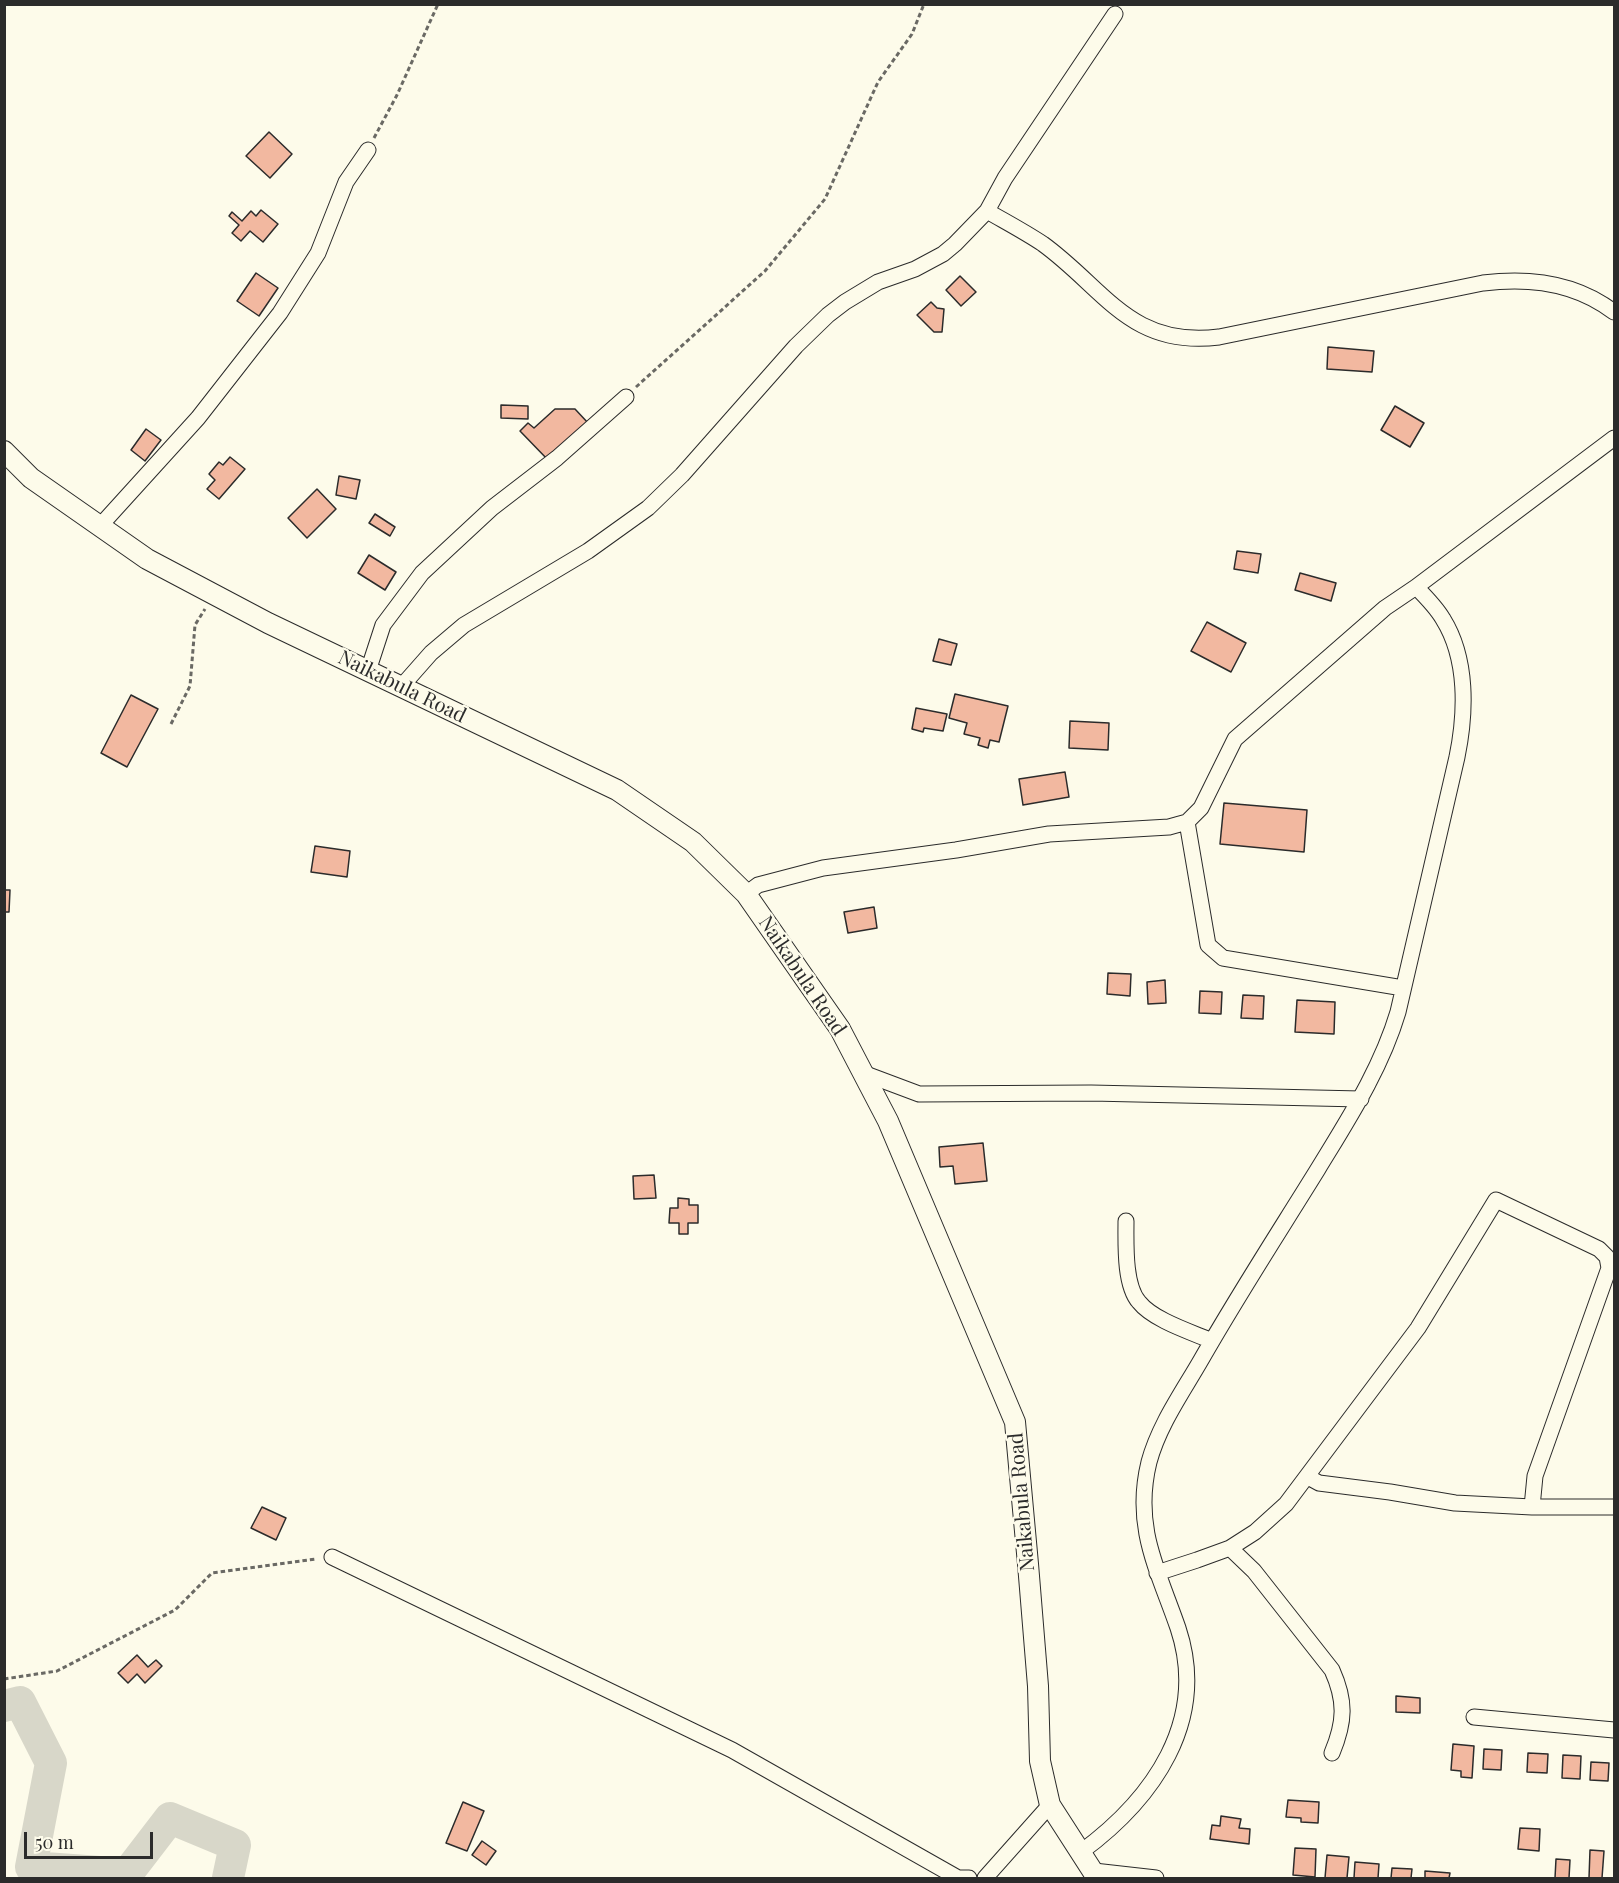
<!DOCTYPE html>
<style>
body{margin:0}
#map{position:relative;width:1619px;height:1883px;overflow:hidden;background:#fdfbea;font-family:"Playfair Display",serif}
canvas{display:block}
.frame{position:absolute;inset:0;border:6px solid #2b2b2b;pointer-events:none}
.scale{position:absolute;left:24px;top:1832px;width:129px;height:27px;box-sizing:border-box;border:3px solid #2b2b2b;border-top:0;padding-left:8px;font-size:18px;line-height:21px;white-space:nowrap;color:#2b2b2b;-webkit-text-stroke:4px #fdfbea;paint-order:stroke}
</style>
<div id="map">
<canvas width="1619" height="1883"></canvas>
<div class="frame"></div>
<div class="scale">50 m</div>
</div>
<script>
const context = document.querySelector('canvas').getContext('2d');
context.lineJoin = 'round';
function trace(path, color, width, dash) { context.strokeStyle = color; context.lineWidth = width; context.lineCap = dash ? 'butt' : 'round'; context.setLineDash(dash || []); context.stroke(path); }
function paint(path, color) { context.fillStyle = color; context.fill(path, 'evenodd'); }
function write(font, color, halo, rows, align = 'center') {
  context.font = font + ' "Playfair Display",serif'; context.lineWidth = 4.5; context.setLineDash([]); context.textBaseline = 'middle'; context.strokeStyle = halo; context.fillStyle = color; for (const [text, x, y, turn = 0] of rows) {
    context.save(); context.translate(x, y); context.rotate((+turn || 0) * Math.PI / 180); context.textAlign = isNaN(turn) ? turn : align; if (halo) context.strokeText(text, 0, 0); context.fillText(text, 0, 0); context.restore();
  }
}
const river = new Path2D(`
 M4,1706L20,1702L51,1763L31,1867L127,1874L170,1818L235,1845L228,1878`);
const building = new Path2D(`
 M269,132L292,154L270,178L246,156Z
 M261,210L278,224L263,242L250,231L241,241L232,233L239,225L229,216L232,212L242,221L251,211L256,216Z
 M256,273L278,288L259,316L237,301Z
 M960,276L976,292L961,306L946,290Z
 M931,302L937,308L944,309L942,332H934L917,315Z
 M1328,347L1374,351L1372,372L1327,369Z
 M501,405L528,406V419L501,418Z
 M1395,406L1424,423L1410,447L1381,430Z
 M555,409H575L589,424L549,461L520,431L528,423L534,428Z
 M146,429L161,440L145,461L131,450Z
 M230,457L245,469L219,499L207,489L215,480L209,474L219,462L223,465Z
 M339,476L360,480L356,499L336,495Z
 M317,489L336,509L307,538L288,518Z
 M375,514L395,527L390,536L369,523Z
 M1237,551L1261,554L1258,573L1234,569Z
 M369,555L396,572L385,590L358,573Z
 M1300,573L1336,583L1331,601L1295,590Z
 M1207,622L1246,643L1231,672L1191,651Z
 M939,639L957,644L951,665L933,661Z
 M955,694L1008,706L999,742L990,740L988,748L978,745L980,738L964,734L967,723L949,718Z
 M131,695L158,709L127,767L101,753Z
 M916,708L947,714L943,731L924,728L923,732L912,729Z
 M1070,721L1109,723L1108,750L1069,748Z
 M1065,772L1069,797L1023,805L1019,779Z
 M1224,803L1307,810L1304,852L1220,844Z
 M315,846L350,851L347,877L311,872Z
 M4,890H10L9,912H4Z
 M874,907L877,928L848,933L844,912Z
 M1108,973L1131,974L1130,996L1107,994Z
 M1165,980L1166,1003L1148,1004L1147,982Z
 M1200,991L1222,992L1221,1014L1199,1013Z
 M1243,995L1264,996L1263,1019L1241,1018Z
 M1297,1000L1335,1002L1334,1034L1295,1032Z
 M983,1143L987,1181L955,1184L953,1166L940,1167L939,1147Z
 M654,1175L656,1198L634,1199L633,1176Z
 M678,1198L689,1199V1205H698V1223H688V1234H679V1223H669L670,1208H678Z
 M262,1507L286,1518L276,1540L251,1528Z
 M137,1655L148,1667L156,1660L162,1666L145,1683L137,1674L128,1683L118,1673Z
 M1396,1696L1420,1698V1713L1396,1712Z
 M1453,1744L1474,1746L1472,1778L1461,1777V1771L1451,1770Z
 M1484,1749L1502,1750L1501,1770L1483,1769Z
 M1528,1753L1548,1754L1547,1773L1527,1772Z
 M1563,1755L1581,1756L1580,1779L1562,1778Z
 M1591,1762L1609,1763L1608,1781L1590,1780Z
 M1288,1800L1319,1802L1318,1823L1301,1822V1818L1286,1817Z
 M463,1802L484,1811L467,1851L446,1843Z
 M1221,1816L1241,1819L1239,1828L1250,1829L1249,1844L1210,1839L1212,1825L1220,1826Z
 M1520,1828L1540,1829L1539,1851L1518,1849Z
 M482,1841L496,1851L486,1865L472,1855Z
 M1295,1848L1316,1849L1315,1877L1293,1875Z
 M1590,1850L1604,1851L1602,1878H1589Z
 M1327,1855L1349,1857L1347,1878H1325Z
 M1556,1859L1570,1860L1569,1878H1555Z
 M1355,1862L1379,1864L1378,1878H1354Z
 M1392,1868L1412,1869L1411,1878H1391Z
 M1425,1871L1450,1873L1449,1878H1425Z`);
const path = new Path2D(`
 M374,138L397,95L438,4
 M636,387L765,271L825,199L878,82L912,34L924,4
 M171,724L190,686L195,625L205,609
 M4,1679L57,1671L175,1610L212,1573L316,1559`);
const minor = new Path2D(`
 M987,211C1006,222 1025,232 1043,244C1105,289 1130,348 1219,337L1483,283C1530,277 1576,283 1614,312
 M100,526L198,418L280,313L318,253L346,182L368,150
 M368,671L383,625L422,573L492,508L557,458L626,397
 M401,687L431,653L464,625L588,551L648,508L682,475L796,346L828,315L845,302L878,282L915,269L943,254L955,244L987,211L1005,178L1115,14
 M1187,822L1208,945L1223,958L1403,988
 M746,894L758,885L823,868L956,850L1049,834L1169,827L1187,822L1201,808L1235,739L1385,608L1416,587L1614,438
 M863,1073L919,1094L1091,1093L1361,1099
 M1126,1221C1126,1243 1124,1285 1139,1302C1153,1320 1191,1332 1212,1341
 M1308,1477L1319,1483L1390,1492L1455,1503L1532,1507H1614
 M1230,1548L1254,1571L1332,1670C1346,1701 1345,1722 1332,1753
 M332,1557L732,1750L958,1878H969
 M1157,1573L1197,1560L1230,1548L1255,1532L1286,1504L1418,1328L1496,1200L1599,1249L1607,1257L1609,1268L1535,1476L1532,1507
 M1474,1717L1614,1730
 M1081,1852C1153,1799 1209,1721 1178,1628C1158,1570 1133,1527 1149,1462C1159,1425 1182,1393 1201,1360C1238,1295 1279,1232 1318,1169C1349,1118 1381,1069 1398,1012L1457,757C1466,713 1468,659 1443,619C1436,607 1426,597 1416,587
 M1094,1871L1156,1878
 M985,1878L1050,1805`);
const tertiary = new Path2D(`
 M4,451L31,478L147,559L268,623L617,790L693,842L746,894L840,1029L888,1121L1015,1422L1028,1564L1038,1686L1040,1761L1050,1805L1097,1878`);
const streetNames = [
 ["Naikabula Road",402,687,26],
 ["Naikabula Road",802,976,56],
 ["Naikabula Road",1022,1502,-95]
];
trace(river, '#d8d7c9', 32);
paint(building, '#f2b8a0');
trace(building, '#2b2b2b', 1.5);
trace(minor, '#2b2b2b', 17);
trace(tertiary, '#2b2b2b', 22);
trace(path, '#6a6964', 3, [4.5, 3]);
trace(minor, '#fdfbea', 15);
trace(tertiary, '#fdfbea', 20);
write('20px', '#2b2b2b', '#fdfbea', streetNames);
</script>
